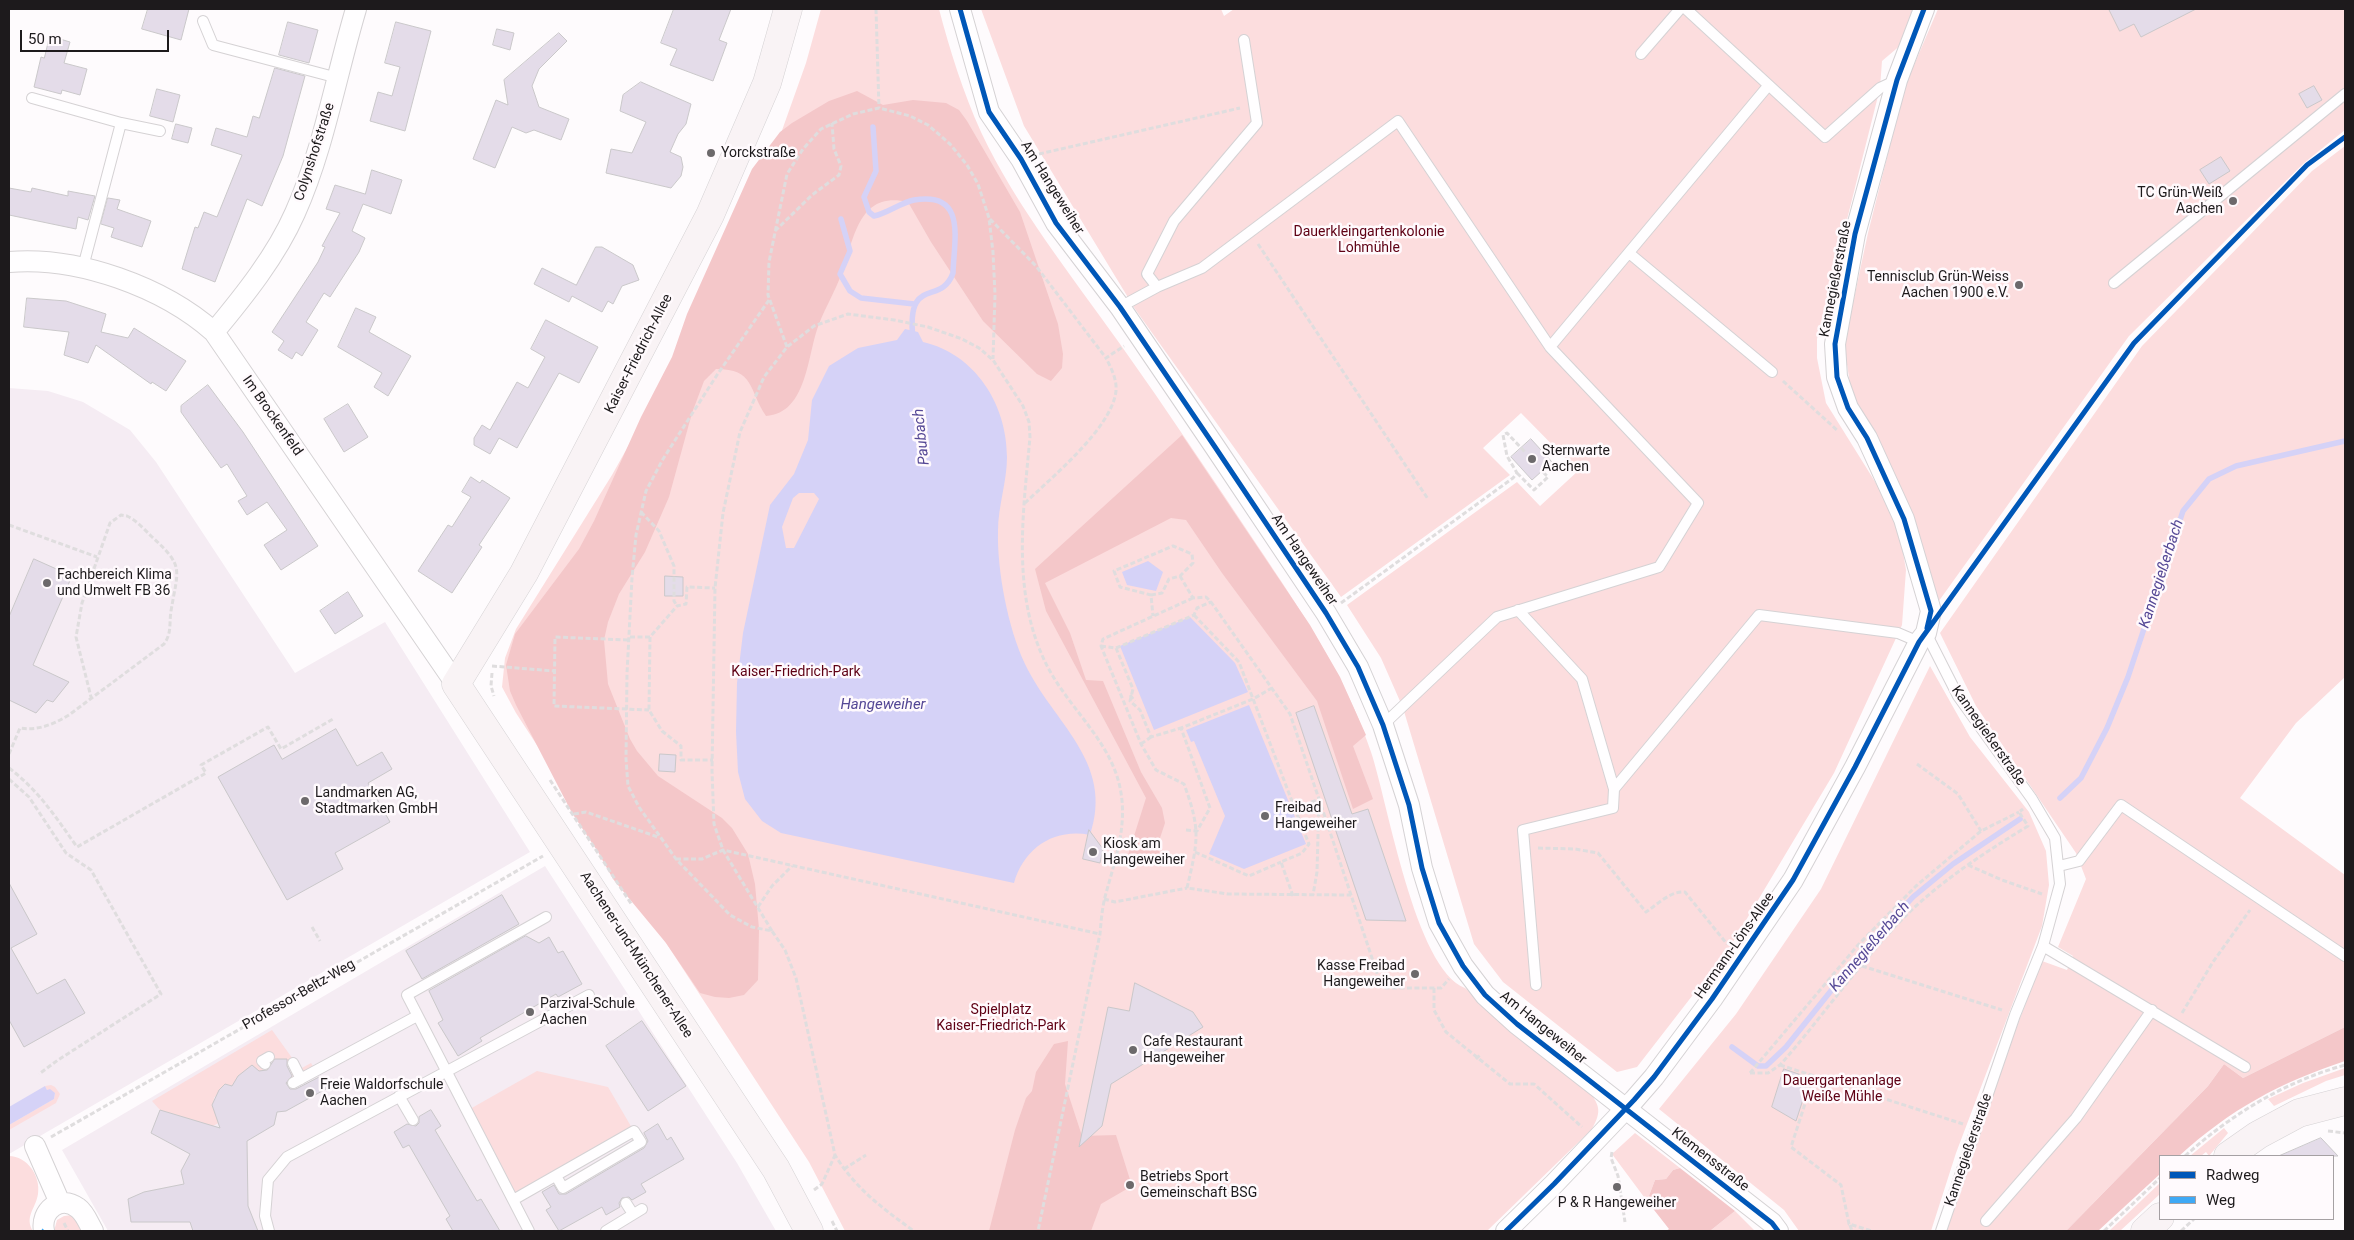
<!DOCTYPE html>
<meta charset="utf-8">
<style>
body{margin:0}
#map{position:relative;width:2354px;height:1240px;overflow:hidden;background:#fefbfd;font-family:Roboto,sans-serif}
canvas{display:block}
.frame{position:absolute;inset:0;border:10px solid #1d1a1c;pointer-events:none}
.legend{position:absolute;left:2159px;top:1155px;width:175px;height:65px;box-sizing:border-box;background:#fffafd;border:1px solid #a5a0a3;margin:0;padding:6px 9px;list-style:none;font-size:15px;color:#1d1a1c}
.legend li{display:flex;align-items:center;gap:10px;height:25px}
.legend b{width:25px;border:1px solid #a5a0a3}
.scale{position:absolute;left:20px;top:30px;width:149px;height:22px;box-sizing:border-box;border:2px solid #1d1a1c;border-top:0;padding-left:6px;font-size:15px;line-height:18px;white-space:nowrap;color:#1d1a1c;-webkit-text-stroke:4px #fffafd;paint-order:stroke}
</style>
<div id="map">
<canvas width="2354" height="1240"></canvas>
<div class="frame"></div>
<ul class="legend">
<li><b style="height:6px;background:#0057b8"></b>Radweg</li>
<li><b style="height:6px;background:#3fa9f5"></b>Weg</li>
</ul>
<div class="scale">50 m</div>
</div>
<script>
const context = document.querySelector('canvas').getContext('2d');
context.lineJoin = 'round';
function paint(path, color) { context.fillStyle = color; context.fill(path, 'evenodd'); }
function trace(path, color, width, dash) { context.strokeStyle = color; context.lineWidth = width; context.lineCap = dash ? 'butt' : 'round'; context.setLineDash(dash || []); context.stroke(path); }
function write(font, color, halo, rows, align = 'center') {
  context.font = font + ' Roboto,sans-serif'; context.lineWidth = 5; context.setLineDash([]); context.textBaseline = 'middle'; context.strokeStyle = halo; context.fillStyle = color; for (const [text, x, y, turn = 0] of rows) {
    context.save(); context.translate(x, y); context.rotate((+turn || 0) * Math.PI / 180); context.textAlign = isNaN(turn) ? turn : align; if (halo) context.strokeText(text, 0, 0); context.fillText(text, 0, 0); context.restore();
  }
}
const built = new Path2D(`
 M9,388L48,391L83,402L130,430L156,462L295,673L385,622L530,852L9,1154Z
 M545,866L737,1163L776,1231H108L62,1150Z`);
const green = new Path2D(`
 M821,9H939C950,51 963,92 981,132C1017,208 1072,276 1120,344C1167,410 1212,478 1257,545C1301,611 1346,676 1371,752C1388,803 1415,969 1465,988L1587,1089C1600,1105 1602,1111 1592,1129L1487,1231H845L809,1162L516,713L502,687L505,658L516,629L612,475L649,409L780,136L806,63Z
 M981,9H1221L1224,16L1234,9H1915L1902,44L1882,61L1880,88L1817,339V358L1826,403L1897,517L1906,570L1902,625L1834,773L1730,947L1637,1067L1617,1072L1503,982L1474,944L1403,708L1381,658L1347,605L1517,482L1540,506L1578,471L1521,413L1483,448L1510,475L1341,597L1135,309L1024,126Z
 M1938,9H2345V130L2304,163L2129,336L1936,605L1853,403L1844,345L1868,233L1905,86Z
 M2345,146V677L2296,723L2240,798L2345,875V1027L2243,1078L2224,1064L2208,1086L2066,1231H1945L2009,1047L2042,961L2067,970L2073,956L2058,947L2086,879L2076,853L1976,706L1940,633L2142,346L2312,171Z
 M1930,666L1970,737L2029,812L2046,851L2049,885L2042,926L1956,1153L1931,1231H1799L1784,1210L1659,1109L1736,1014L1821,889Z
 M272,1030L300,1069L311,1063L317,1073L293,1079L288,1062L284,1059C272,1060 266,1063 261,1073L252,1065L232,1086L225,1084L214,1098L213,1107L225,1116L224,1120L213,1126L160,1110L152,1101Z
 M2345,1068V1075L2326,1081L2274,1106L2268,1099L2303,1083Z
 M537,1071L608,1087L632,1128L514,1197L470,1109Z
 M51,1085L55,1087L60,1094L56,1103L9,1130V1125L54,1099L55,1093L47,1090L45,1086Z
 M2224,1128L2228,1133L2209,1156L2206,1152L2201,1156H2190Z
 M1635,1133L1680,1168L1673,1170L1666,1179L1655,1180L1647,1201L1612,1154Z
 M9,1156C27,1156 41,1176 38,1194C36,1208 24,1217 33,1231H9Z
 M2160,1183V1194L2120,1231H2109Z
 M1735,1211L1755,1231H1710Z
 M73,1215L91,1231H54L57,1220L64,1216Z`);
const forest = new Path2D(`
 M857,91L883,105L913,100L946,103L959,110L967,121L1020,212L1058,324L1063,354L1062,368L1051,381L1037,374L983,321L931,242L908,202C859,191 855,236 842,272C836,290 826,306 819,324C807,354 808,413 766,416C748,389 755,369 716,369L704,381L692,413L669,497L645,552L619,594L608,622L604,640L608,684L630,739L637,751L658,776L722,818L732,828L748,854L755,884L759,929L758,980L744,995L729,998L715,997L700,993L666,943L613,879L598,852L572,813L516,705L510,691L506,665L515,634L579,549L594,521L641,417L672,357L687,314L752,169L780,132L792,123L829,101Z
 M1182,435L1310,625L1340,677L1366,735L1353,746L1373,799L1353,809L1317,701L1222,573L1186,520L1171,518L1045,583L1070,633L1086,680L1103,681L1141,772L1162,808L1165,823L1160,838L1159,861L1128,855L1146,798L1046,611L1035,569Z
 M2345,1027V1061C2279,1083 2231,1109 2179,1156H2160V1174L2098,1231H2066L2208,1086L2224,1064L2243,1078Z
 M1068,1041L1065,1084L1082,1136L1116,1135L1132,1186L1101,1204L1091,1231H989L1015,1130L1026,1098L1032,1091L1036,1072L1054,1044Z
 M1680,1168L1735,1211L1710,1231H1666L1669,1229L1647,1201L1655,1180L1666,1179L1673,1170Z`);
const water = new Path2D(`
 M905,329L918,332L923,342C975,354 1007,404 1007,457C1007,482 998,506 998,531C997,571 1008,628 1025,664C1053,723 1115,762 1090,835C1054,828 1024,848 1014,883L781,833L762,821L745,799L738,772L736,732L737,683L743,633L770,505L794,474L808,440L812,400L829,366L858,348L897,340ZM799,493H814L819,499L794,548H786L782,527L793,498Z
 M1148,561L1163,572L1156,591L1127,585L1122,572Z
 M1190,617L1235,663L1248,692L1154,730L1120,646Z
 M1249,705L1306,844L1244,869L1209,854L1225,816L1194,741L1191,742L1186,730Z
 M45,1086L47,1090L50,1089L55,1093L54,1099L9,1125V1107Z`);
const stream = new Path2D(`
 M873,127L876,171L864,197L869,212L874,216C888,213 900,203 914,200C967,191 954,239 953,273C941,307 906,274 913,339
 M841,219L850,251L840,274L850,291L861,298L914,304
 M2060,798L2081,778L2107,728L2128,677L2183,511L2209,479L2236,466L2345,441
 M1732,1047L1758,1066H1766L1786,1047L1862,952L1913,897L1953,864L2020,819`);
const building = new Path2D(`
 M148,9H189L181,40L142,29Z
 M674,9H731L719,40L727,43L713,81L670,65L677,49L661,43Z
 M2109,9H2196L2141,37L2134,24L2120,31Z
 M288,22L318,30L309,63L279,55Z
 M396,22L431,31L405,131L370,121L378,92L392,96L400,67L385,63Z
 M497,29L514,33L510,50L493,45Z
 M559,33L567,41L539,69L532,86L539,107L569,119L561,140L534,130L526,133L512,127L495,168L473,159L496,100L508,105L504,80Z
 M50,36L70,42L64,63L87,69L80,95L62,90L61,94L34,87L41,57L44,58Z
 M275,68L305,76L283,156L262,206L247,199L215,282L182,269L195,227L198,228L204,212L217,217L242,155L211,145L216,128L247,137L253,116L259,118Z
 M641,82L691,104L686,124L678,134L670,152L681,157L683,167L681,176L671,188L606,173L611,149L632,153L646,122L620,111L623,95Z
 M2314,86L2322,100L2307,108L2299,94Z
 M157,89L180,95L173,122L150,116Z
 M176,124L192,128L188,143L172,139Z
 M2221,157L2230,171L2209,184L2200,170Z
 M372,170L402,180L391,214L363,204L352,231L365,238L359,252L330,297L324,293L306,322L318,330L302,356L296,352L292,359L278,350L284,341L272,332L318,262L325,247L322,246L340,213L326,209L335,185L365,194Z
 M9,188L31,192L32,188L68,196V191L95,196L88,220L78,217L76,229L9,215Z
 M108,198L120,200L117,209L151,221L142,247L111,237L114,228L101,224Z
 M596,247H602L633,265L639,280L622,286L613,304L608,301L602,312L572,296L569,302L534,284L542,268L576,285Z
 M27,298L66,301L106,314L101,332L128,338L134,328L186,361L166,391L152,382L151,384L96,345L88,363L64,355L69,332L24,327Z
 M356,308L376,317L369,332L411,356L388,396L374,387L382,373L338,347Z
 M546,320L598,347L579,383L559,373L517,448L499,438L490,454L474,445V438L482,425L490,430L517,382L528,388L545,357L531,349Z
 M208,385L243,432L318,546L281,570L264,545L287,530L267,502L247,515L238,501L247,496L227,464L221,468L181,412V406Z
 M348,404L368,437L344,452L324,419Z
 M1531,439L1552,462L1532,480L1511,457Z
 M471,477L480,483L482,480L510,498L479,545L482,547L452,593L418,571L448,525L452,527L471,497L462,492Z
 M34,559L72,576L33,665L69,682L53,702L47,700L36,713L9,700V617Z
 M665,576L683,577V596H665Z
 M348,592L363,616L335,634L320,611Z
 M1314,706L1352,814L1368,809L1406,921L1366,920L1296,713Z
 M336,729L357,766L382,752L392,769L368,783L390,822L335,853L343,869L287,900L218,777L274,745L282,759Z
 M660,754L676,755L675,772L659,771Z
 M1089,830L1103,849L1100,863L1083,859Z
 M9,883L37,934L11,948L37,994L65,979L85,1013L24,1047L9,1020Z
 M502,895L519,924L422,979L406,951Z
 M526,936L539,943L549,937L558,953L563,951L582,984L558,997L556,994L480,1038L482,1041L458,1056L438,1023L443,1020L429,991Z
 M1135,983L1193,1012L1203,1027L1111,1084L1102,1126L1079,1147L1108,1007L1129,1011Z
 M642,1021L686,1086L648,1111L606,1046Z
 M275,1059H287V1066L292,1076L286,1083L290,1089H296L321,1076L333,1085L286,1111L277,1112L274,1125L247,1141L248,1206L258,1231H193L190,1222H131L128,1199L144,1192L184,1184L181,1171L190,1154L151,1133L160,1110L220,1128L212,1105L219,1090L225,1084L232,1086L238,1076L252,1065L259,1071L267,1070Z
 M1784,1069L1810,1078L1796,1121L1772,1107Z
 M431,1110L441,1126L435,1130L477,1201L481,1199L500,1231H453L446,1219L450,1216L409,1145L403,1148L394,1132L407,1124L416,1126L419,1123V1117Z
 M658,1124L667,1140L671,1137L684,1159L641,1184L646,1192L632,1200L629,1197L622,1198L619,1203L620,1207L606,1215L602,1207L559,1231L546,1210L551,1207L542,1192L554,1185L559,1194H566L644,1148L648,1141L644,1133Z
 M2321,1138L2338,1156H2279Z`);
const path = new Path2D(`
 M876,9L879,108
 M1039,154L1240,108
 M990,219L1036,266L1106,358L1124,346
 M775,231L812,195L839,175L841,166L834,149L832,123
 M1258,244L1428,499
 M769,300L717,375L663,459L646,491L636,535L632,578L627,673L626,759L628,786L639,807L676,859L730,915L752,927L772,931L785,950L796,978L835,1155C855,1188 883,1209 914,1231
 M787,347L768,295L769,262L787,174L803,149L821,129L853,114L879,108L910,116L928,125L950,144L967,165L978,184L989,218L993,252L995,294L993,359
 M1783,381L1838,431
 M1517,473L1534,490L1548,477L1542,471
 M1025,503C1051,478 1112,428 1116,391C1117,379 1111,368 1106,358
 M641,512L659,531L674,566V601L677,606
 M9,525L97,557
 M1180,576L1193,598L1206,597L1211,602L1290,714L1319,799L1317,872L1313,895
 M1151,595L1162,593L1169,579L1180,576L1193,563L1192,554L1173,546L1114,571L1120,587L1151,595L1153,616
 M1193,598L1103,639L1101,646L1141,744L1156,770L1184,784C1201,830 1198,841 1187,888L1228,894L1351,895
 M1341,603L1513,478L1517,473L1507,456L1503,435L1507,433L1525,452
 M1194,615L1239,662L1295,809L1319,799L1382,988H1441L1449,979
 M630,637H650L677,606L686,604L687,587L715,588
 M650,637L649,710L662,731L681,746V760H713
 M628,640L555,637L554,706L649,710
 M1101,646L1116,648L1133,689L1130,701L1140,710L1151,737L1181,728
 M1116,648L1194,615L1197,608L1211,602
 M492,666L554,671
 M492,673L491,686L494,696
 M1130,695L1135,701
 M1141,744L1151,737
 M9,754L20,728C38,731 54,724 69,715L164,644C172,633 169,623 171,611C178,568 185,567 151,536C144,529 136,520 127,516L121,515L110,523L82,603L76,637L91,697
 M1917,764L1958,794L1981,831
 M9,768C39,791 55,816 77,847L206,773L201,765L268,727L281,749L333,719
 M9,779L29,797L66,853L91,870L161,994L58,1060L39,1074
 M550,780L632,905
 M574,814L586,812L658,837
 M1186,830L1197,831L1210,808L1181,728L1253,699L1272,688
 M1538,848L1575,849L1598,853L1646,912C1658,904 1670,891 1685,892L1727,944
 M1195,852L1249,876L1281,862
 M676,859H702L723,850L1100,934
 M1968,865L2002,880L2042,894
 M1293,896L1281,862L1302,853L1309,844L1295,809
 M1104,899L1115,902L1187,888
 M758,907L772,886L792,866
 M312,927L320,941
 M772,931L723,850L714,824L712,771L715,588L723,513L740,432L764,377L787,347L814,326L848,314L894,320L928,327L962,339L979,348L993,360L1023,406L1029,422L1030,437C1023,515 1010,601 1051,673C1074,713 1114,746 1121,793C1127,829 1114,863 1105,897C1102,909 1101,922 1100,934L1038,1231
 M1858,945L1869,956
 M1862,966L2002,1010
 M1434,988V1010L1446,1032L1510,1084H1534L1582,1127
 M2182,1013L2213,962L2250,910
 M1476,1059L1481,1054
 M1780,1065L1963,1124
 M1750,1073H1768L1780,1065C1819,1021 1852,973 1892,930C1930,888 1979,856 2028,826L2019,812L2023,809
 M1750,1073L1858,945L1916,886L1981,831L2019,812
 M1814,1076L1791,1147L1841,1185L1849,1224L1872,1231
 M2328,1131L2345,1133
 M51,1137L543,856
 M1612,1152L1611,1158L1618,1176L1625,1222
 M2185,1156C2232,1114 2284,1082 2345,1065
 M844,1169L866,1155
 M814,1190L822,1184L835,1155
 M832,1221L837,1231
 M64,1223L68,1231
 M1850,1225L1852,1231
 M2104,1231L2160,1178
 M2181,1231L2194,1219`);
const lane = new Path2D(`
 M1686,9L1825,137L1880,88L1897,80
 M203,21L213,45L338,78
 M1244,40L1257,123L1174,221L1147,274L1157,287L1202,268L1398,121L1550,347L1698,503L1659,567L1497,617L1383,725
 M1641,54L1680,9
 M32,98L121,123L160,131
 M1629,253L1772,372
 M83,267L121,123
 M2114,283L2345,94
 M1120,307L1157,287
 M1550,347L1768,86
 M1518,610L1582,679L1614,789L1613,808L1523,830L1536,985
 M1926,633L1958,696L2032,799L2055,838L2060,884L2043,946L2015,1015L1941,1231
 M1614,789L1759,615L1898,633L1919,642
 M2059,866L2079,861L2121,805L2345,956
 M2043,946L2245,1067
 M293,1063L301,1079
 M265,1064L262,1061L269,1057
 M293,1083L417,1016
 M399,1096L413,1120
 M513,1200L407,995L546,917
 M626,1203L633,1214
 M1986,1221L2076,1118L2152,1010
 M269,1231L265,1216L268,1180L287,1157L589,995
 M529,1231L513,1200L634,1131L641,1142L563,1188L556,1176
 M606,1231L642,1209`);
const street = new Path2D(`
 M960,9L989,112L1021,159L1056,223L1120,307L1215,447L1326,613L1358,667L1383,725L1409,805L1422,868L1439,923L1463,966L1485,995L1517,1024L1772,1223L1778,1231
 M9,262C78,256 163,287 214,332L456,684
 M214,332C244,296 276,256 295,213C324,148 336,76 356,9
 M35,1146L60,1203
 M44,1231C40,1211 60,1194 78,1208C85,1213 89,1224 93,1231
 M1506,1231L1554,1184L1634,1100L1654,1077L1712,999L1793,880L1855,767L1919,642L1926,633L1931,611L1904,519L1867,438L1848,408L1837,377L1835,344L1855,234L1897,80L1924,9`);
const secondary = new Path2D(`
 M788,9L767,83L710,215L524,573L456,684L776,1169L809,1231
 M2228,1156L2258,1135L2299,1113L2345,1101
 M2145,1231L2160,1217`);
const quiet = new Path2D(`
 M43,1231L44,1230`);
const cycleway = new Path2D(`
 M960,9L989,112L1021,159L1056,223L1120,307L1215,447L1326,613L1358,667L1383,725L1409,805L1422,868L1439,923L1463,966L1485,995L1517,1024L1772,1223L1778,1231
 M1924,9L1897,80L1855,234L1835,344L1837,377L1848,408L1867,438L1904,519L1931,611L1927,628
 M1506,1231L1554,1184L1634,1100L1654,1077L1712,999L1793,880L1855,767L1919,642L2134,343L2307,165L2345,137`);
const markers = [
 [711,153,5,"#6c696b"],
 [2233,201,5,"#6c696b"],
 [2019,285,5,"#6c696b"],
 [1532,459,5,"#6c696b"],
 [47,583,5,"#6c696b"],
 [305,801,5,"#6c696b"],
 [1265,816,5,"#6c696b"],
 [1093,852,5,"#6c696b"],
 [1415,974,5,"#6c696b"],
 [530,1012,5,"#6c696b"],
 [1133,1050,5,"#6c696b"],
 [310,1093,5,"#6c696b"],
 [1130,1185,5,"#6c696b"],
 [1617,1187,5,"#6c696b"]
];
const streetNames = [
 ["Colynshofstraße",315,152,-72],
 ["Am Hangeweiher",1052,188,58],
 ["Kannegießerstraße",1836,279,-79],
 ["Kaiser-Friedrich-Allee",639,354,-63],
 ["Im Brockenfeld",272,416,55],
 ["Am Hangeweiher",1304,560,56],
 ["Kannegießerstraße",1988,736,55],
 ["Hermann-Löns-Allee",1735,946,-55],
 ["Aachener-und-Münchener-Allee",636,955,57],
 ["Professor-Beltz-Weg",299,995,-30],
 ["Am Hangeweiher",1543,1028,39],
 ["Kannegießerstraße",1969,1150,-71],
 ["Klemensstraße",1710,1160,38]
];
const poiNames = [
 ["Yorckstraße",721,153],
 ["TC Grün-Weiß",2223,193,"right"],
 ["Aachen",2223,209,"right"],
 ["Tennisclub Grün-Weiss",2009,277,"right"],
 ["Aachen 1900 e.V.",2009,293,"right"],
 ["Sternwarte",1542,451],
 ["Aachen",1542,467],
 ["Fachbereich Klima",57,575],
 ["und Umwelt FB 36",57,591],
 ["Landmarken AG,",315,793],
 ["Stadtmarken GmbH",315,809],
 ["Freibad",1275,808],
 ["Hangeweiher",1275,824],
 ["Kiosk am",1103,844],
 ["Hangeweiher",1103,860],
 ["Kasse Freibad",1405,966,"right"],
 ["Hangeweiher",1405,982,"right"],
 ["Parzival-Schule",540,1004],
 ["Aachen",540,1020],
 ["Cafe Restaurant",1143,1042],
 ["Hangeweiher",1143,1058],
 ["Freie Waldorfschule",320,1085],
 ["Aachen",320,1101],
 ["Betriebs Sport",1140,1177],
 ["Gemeinschaft BSG",1140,1193],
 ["P & R Hangeweiher",1617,1203,"center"]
];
const parkNames = [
 ["Dauerkleingartenkolonie",1369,232],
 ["Lohmühle",1369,248],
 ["Kaiser-Friedrich-Park",796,672],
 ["Spielplatz",1001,1010],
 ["Kaiser-Friedrich-Park",1001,1026],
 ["Dauergartenanlage",1842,1081],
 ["Weiße Mühle",1842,1097]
];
const waterNames = [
 ["Paubach",922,437,-96],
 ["Kannegießerbach",2162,574,-72],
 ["Hangeweiher",883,705],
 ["Kannegießerbach",1870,947,-49]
];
paint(built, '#f5ecf3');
paint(green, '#fcddde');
paint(forest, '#f4c7c9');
paint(water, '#d5d2f7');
trace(stream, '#d5d2f7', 5.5);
paint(building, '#e4dce9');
trace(building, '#cac8ca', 1);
trace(lane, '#d5d2d4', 12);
trace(street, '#d5d2d4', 22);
trace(secondary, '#d5d2d4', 29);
trace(path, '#dfddde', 3, [5, 2.5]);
trace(lane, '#fffeff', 10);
trace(street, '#fffeff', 20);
trace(secondary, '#f9f3f5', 28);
trace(quiet, '#3fa9f5', 4, [8, 4]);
trace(cycleway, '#0057b8', 5);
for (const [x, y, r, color] of markers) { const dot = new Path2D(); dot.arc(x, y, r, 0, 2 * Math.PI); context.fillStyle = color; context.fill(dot); trace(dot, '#fffafd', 2); }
write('14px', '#1d1a1c', '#fffafd', streetNames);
write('14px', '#1d1a1c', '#fffafd', poiNames, 'left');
write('14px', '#5e0014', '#fffafd', parkNames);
write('italic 15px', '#544795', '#fffafd', waterNames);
</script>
